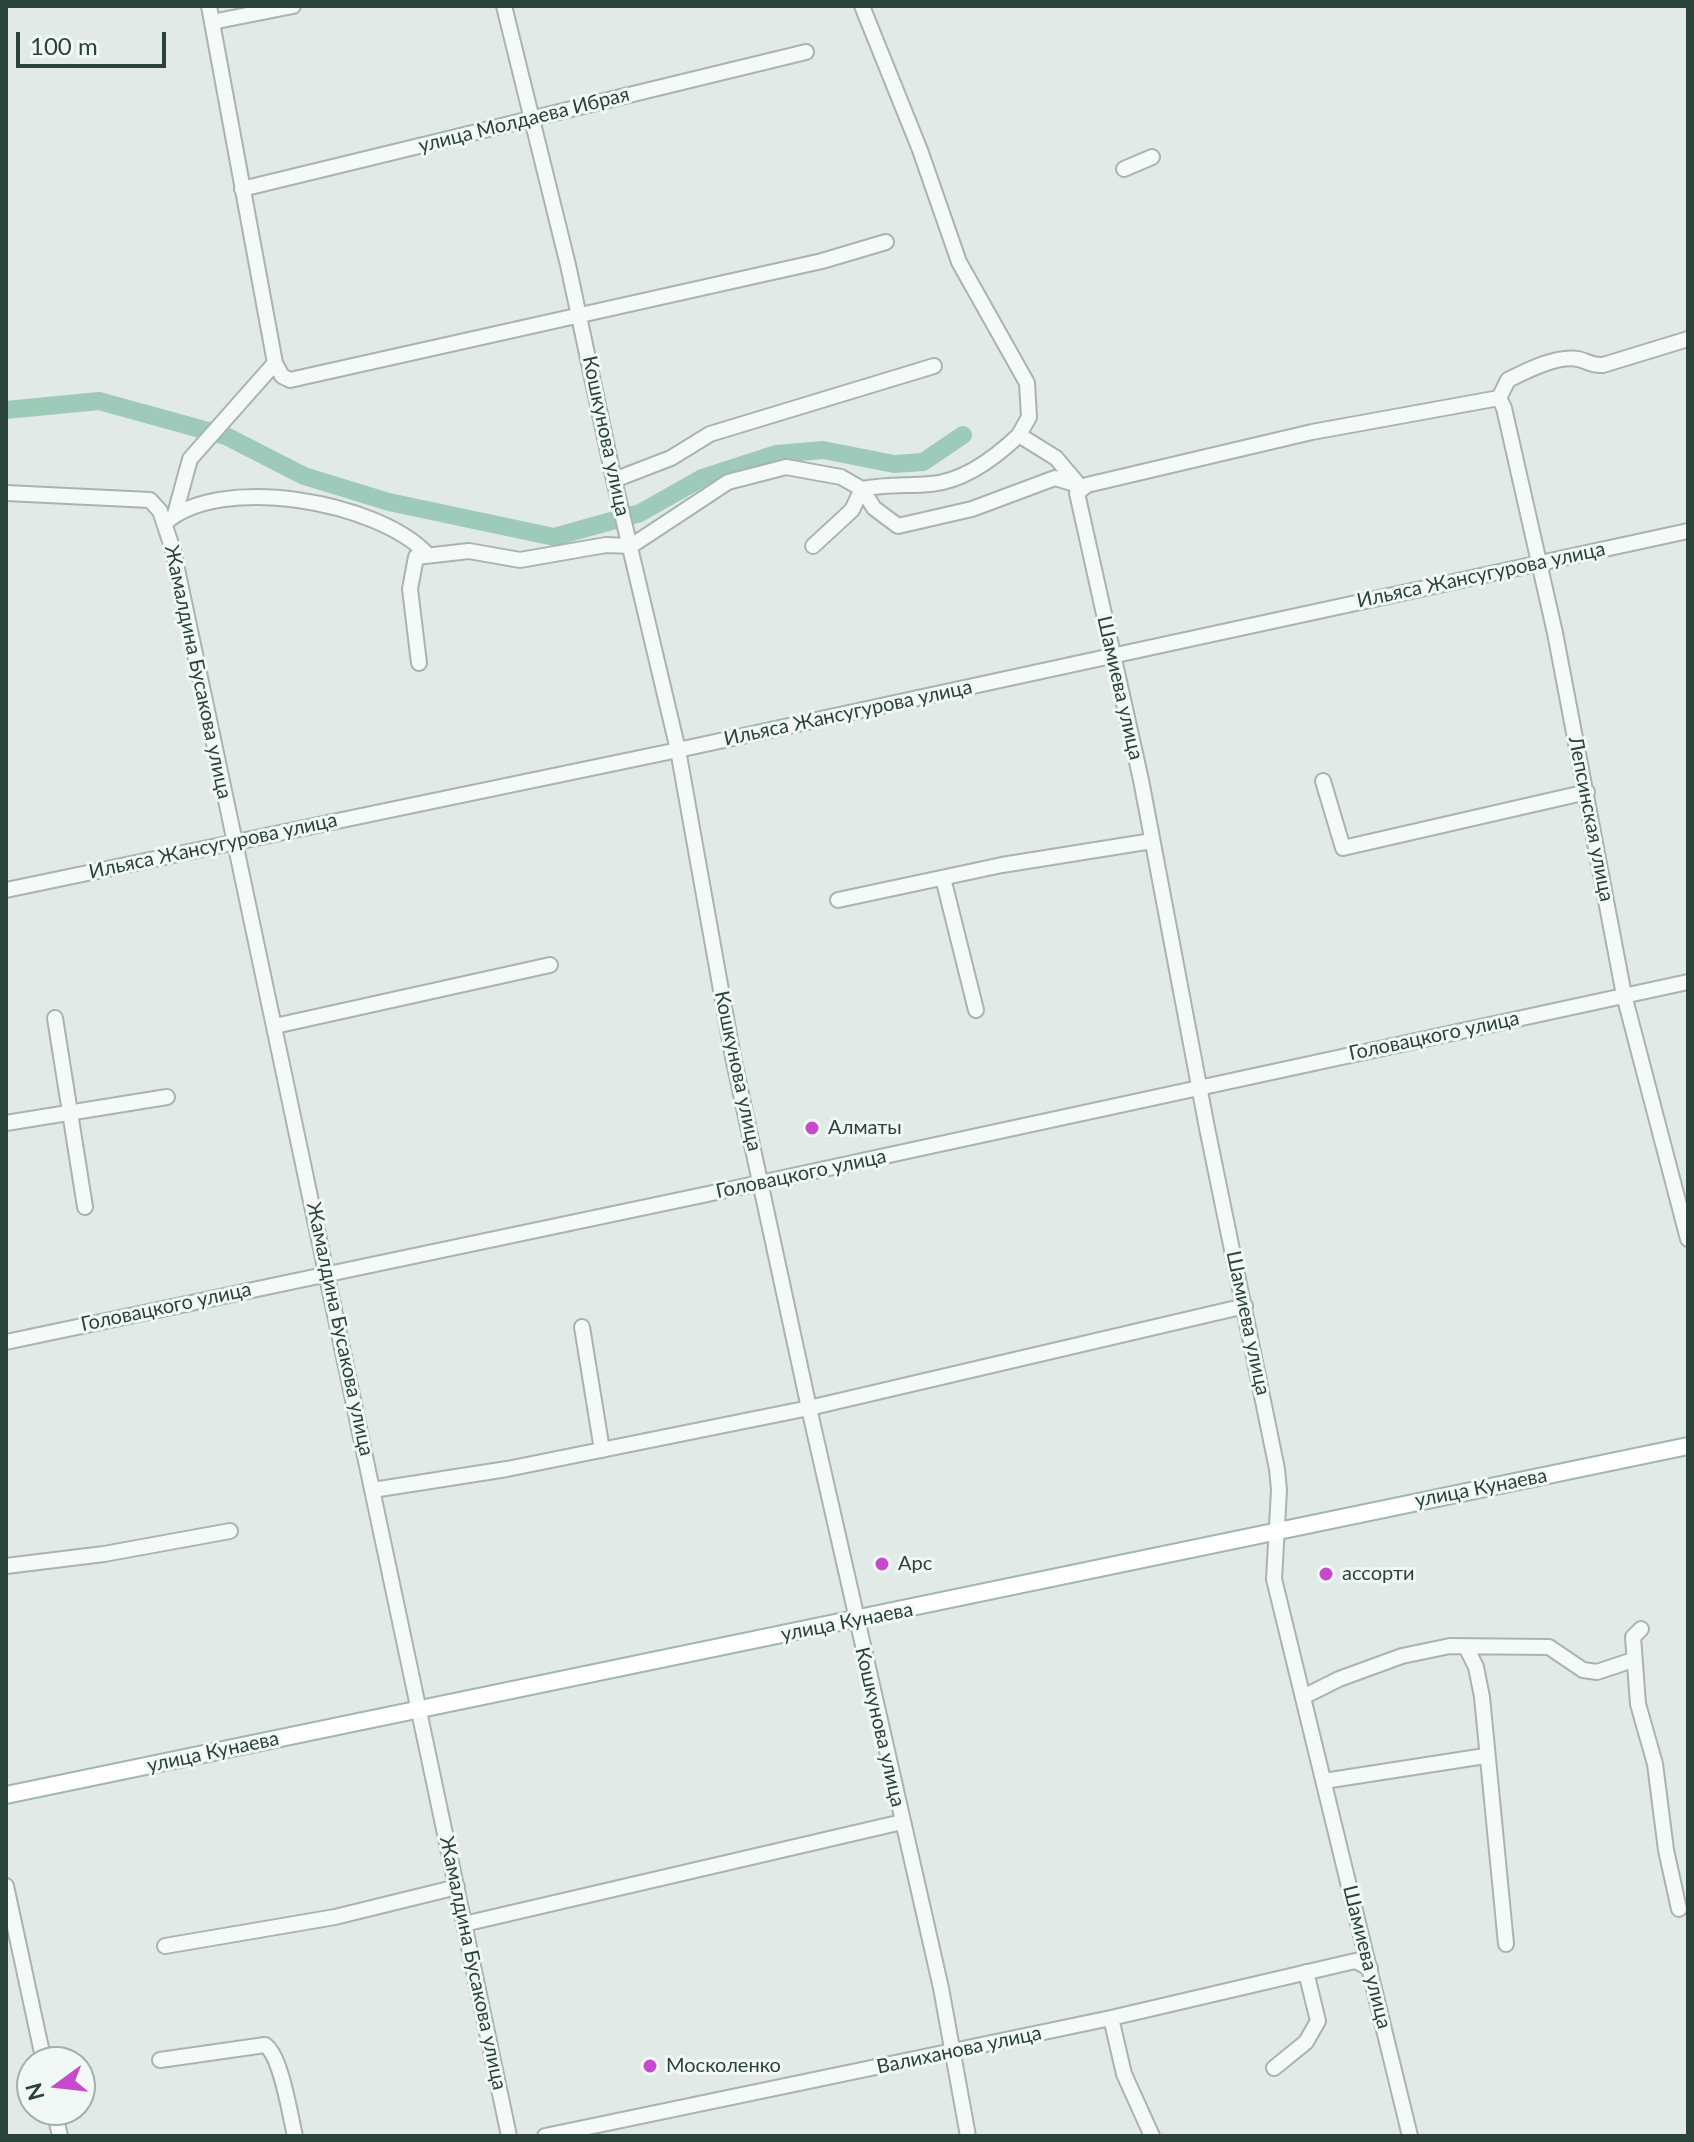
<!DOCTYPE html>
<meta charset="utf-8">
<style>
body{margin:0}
#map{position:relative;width:1694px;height:2142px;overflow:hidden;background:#e2eae8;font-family:Lato,sans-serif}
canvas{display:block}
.frame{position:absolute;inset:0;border:8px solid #2a423c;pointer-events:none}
.north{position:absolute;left:16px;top:2046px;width:80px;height:80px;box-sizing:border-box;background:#f2f8f6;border:2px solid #a2afac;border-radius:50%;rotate:255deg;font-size:22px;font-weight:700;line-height:32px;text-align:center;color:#2a423c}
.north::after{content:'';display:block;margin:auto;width:28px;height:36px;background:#c74acd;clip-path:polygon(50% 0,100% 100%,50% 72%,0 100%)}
.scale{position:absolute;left:16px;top:32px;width:150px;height:36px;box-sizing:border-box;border:4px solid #2a423c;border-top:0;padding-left:10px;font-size:24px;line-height:28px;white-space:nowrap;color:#2a423c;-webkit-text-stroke:6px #f2f8f6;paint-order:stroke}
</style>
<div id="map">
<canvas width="1694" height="2142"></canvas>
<div class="frame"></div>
<div class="north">N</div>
<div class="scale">100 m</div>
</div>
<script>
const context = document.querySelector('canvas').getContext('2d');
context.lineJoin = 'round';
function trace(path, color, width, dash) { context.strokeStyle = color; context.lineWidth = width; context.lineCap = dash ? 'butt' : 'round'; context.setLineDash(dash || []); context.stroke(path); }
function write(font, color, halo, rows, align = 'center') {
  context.font = font + ' Lato,sans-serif'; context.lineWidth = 6; context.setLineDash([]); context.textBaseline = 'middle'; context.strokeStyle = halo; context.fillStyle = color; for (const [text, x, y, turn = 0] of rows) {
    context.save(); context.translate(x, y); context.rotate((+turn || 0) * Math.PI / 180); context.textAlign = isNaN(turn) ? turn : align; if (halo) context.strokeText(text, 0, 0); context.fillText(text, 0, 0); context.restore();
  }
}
const river = new Path2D(`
 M6,410L99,401L226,436L304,476L389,502L554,537L640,513L702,478L776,454L823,450L894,464L923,462L963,435`);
const minor = new Path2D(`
 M209,6L275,363L282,376L290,380L822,261L886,242
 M504,6L568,265L614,480L678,750L733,1057L809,1408L941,1988L968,2136
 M862,6L920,150L959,262L1027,383L1029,417L1019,435L1056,458L1078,484
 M212,22L293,6
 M1124,169L1152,157
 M242,189L806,52
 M1499,398L1504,408L1555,633L1624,995L1688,1239
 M1499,398L1508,380C1526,371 1557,355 1578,359C1588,361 1591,366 1603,365L1688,339
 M614,480L671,458L710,434L934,366
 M6,493L150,500L160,511L173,550L509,2136
 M175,514L190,459L275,363
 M165,523C221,473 377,502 426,553
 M813,546L852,510L862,489C885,484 908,486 931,484C965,481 996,457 1019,435
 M419,663L410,589L416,557L469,551L520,560L606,545L631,546L728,482L786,467L841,477L862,489L874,508L898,526L972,509L1055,478L1078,485L1077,493
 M1323,781L1343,848L1587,792
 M943,878L976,1010
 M6,890L678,750L1688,531
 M838,900L1002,865L1152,841
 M55,1018L85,1207
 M275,1026L550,965
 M6,1123L167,1097
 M582,1327L602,1450
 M6,1342L760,1183L1688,982
 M373,1490L507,1469L809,1408L1245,1306
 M6,1566L104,1554L230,1531
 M1641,1629L1633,1637L1638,1704L1655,1764L1666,1850L1679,1909
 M1466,1647L1476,1667L1482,1697L1506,1944
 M1303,1697L1339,1679L1402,1656L1450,1646L1549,1647L1583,1670L1597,1672L1633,1660
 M1324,1781L1485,1756
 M6,1886L44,2062
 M464,1924L902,1822
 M165,1946L335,1917L457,1887
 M1111,2018L1124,2074L1152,2136
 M160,2060L265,2045C281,2055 290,2115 295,2136
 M1274,2068L1306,2042L1318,2021L1306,1972
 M54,2110L60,2136
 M545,2136L1111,2018L1355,1961L1370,1968
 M1410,2136L1274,1579L1279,1490L1277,1469L1207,1128L1141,780L1077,493L1087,485L1312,432L1499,398`);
const major = new Path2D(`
 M6,1795L1688,1446`);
const markers = [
 [812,1128,8,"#c74acd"],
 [882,1564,8,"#c74acd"],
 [1326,1574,8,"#c74acd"],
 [650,2066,8,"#c74acd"]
];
const streetNames = [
 ["улица Молдаева Ибрая",524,120,-14],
 ["Кошкунова улица",606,436,78],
 ["Ильяса Жансугурова улица",1481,575,-12],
 ["Жамалдина Бусакова улица",198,672,78],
 ["Шамиева улица",1120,688,77],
 ["Ильяса Жансугурова улица",848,713,-12],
 ["Лепсинская улица",1591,819,79],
 ["Ильяса Жансугурова улица",213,846,-12],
 ["Головацкого улица",1434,1036,-12],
 ["Кошкунова улица",738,1071,78],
 ["Головацкого улица",801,1174,-12],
 ["Головацкого улица",166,1307,-12],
 ["Шамиева улица",1248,1323,78],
 ["Жамалдина Бусакова улица",340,1329,78],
 ["улица Кунаева",1481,1488,-11],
 ["улица Кунаева",847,1622,-11],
 ["Кошкунова улица",880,1727,77],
 ["улица Кунаева",213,1752,-12],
 ["Шамиева улица",1367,1957,76],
 ["Жамалдина Бусакова улица",473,1963,78],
 ["Валиханова улица",959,2050,-12]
];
const poiNames = [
 ["Алматы",828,1128],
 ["Арс",898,1564],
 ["ассорти",1342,1574],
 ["Москоленко",666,2066]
];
trace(river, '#9ecab9', 18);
trace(minor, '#a7b4b1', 18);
trace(major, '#a2b6b0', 20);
trace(minor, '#f5f9f8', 14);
trace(major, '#fff', 16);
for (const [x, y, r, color] of markers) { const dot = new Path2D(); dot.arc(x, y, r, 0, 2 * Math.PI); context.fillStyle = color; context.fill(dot); trace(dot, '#f2f8f6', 3); }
write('20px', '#2a423c', '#f2f8f6', streetNames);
write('20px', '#2a423c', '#f2f8f6', poiNames, 'left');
</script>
